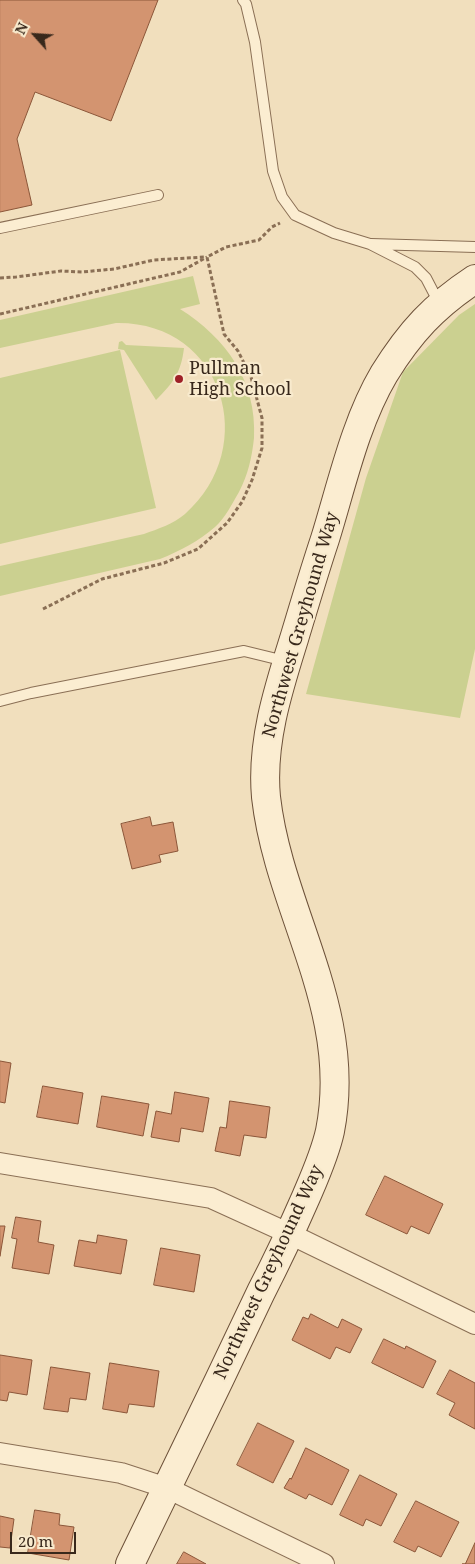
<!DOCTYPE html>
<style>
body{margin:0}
#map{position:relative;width:475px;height:1564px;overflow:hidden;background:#f1dfbd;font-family:"Noto Serif",serif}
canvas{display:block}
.north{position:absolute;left:10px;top:10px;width:50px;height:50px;-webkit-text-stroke:4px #f8eacd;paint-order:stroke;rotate:296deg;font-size:14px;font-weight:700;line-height:20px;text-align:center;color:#38281b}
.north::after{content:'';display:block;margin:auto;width:18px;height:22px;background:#38281b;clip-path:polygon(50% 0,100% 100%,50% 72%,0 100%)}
.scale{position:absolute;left:10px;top:1532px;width:66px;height:22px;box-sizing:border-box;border:2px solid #38281b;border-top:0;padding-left:6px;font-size:15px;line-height:18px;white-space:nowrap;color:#38281b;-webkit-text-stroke:4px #f8eacd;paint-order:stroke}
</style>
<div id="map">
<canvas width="475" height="1564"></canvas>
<div class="north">N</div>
<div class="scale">20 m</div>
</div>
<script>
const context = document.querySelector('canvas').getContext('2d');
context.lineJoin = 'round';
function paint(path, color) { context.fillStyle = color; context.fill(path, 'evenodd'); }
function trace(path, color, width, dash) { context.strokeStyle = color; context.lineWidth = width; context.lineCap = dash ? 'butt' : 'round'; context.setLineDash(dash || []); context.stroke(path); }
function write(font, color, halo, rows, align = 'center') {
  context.font = font + ' "Noto Serif",serif'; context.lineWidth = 4.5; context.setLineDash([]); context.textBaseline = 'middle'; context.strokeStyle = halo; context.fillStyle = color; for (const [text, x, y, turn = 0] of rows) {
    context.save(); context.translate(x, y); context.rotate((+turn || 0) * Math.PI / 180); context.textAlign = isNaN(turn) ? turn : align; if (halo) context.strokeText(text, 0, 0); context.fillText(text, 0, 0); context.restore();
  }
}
const green = new Path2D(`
 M193,276L200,304L180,309C226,338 257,381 254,438C252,457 248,475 239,492C232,504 225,518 215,527C199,541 180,551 160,559L0,596V566L144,534C158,529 173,524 185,514C262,446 222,321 116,323L0,348V320Z
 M475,304V649L460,718L306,694L366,478L403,372L459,315Z
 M122,341L126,345L184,348C181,373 173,383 156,400L124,350L118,349L119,342Z
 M120,350L156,508L0,544V378Z`);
const building = new Path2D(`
 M0,0H158L111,121L35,92L17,139L32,205L0,212Z
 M150,817L152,826L173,822L178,851L159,855L161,862L132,869L121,824Z
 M0,1061L11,1063L5,1103L0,1102Z
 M43,1086L83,1093L78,1124L37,1117Z
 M175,1092L209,1098L203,1132L181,1128L179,1142L151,1137L156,1111L171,1114Z
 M102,1096L149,1104L143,1136L97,1127Z
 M230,1101L270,1107L266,1138L244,1135L240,1156L215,1151L220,1127L226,1128Z
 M385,1176L443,1204L429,1234L411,1226L407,1234L366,1215Z
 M16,1217L41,1221L38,1242L54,1245L49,1274L12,1268L17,1239L12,1238Z
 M0,1226H5L0,1256Z
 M98,1235L127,1240L121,1274L74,1266L79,1240L96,1243Z
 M161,1248L200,1255L194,1292L154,1285Z
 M311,1314L338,1328L342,1319L362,1329L350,1353L336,1347L330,1359L292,1340L303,1317L308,1319Z
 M384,1339L405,1349L406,1346L436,1361L423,1388L372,1363Z
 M0,1355L32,1360L27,1395L9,1392L7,1401L0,1400Z
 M110,1363L159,1371L154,1407L129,1404L127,1413L103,1409Z
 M51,1367L90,1373L86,1400L70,1398L68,1412L44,1409Z
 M450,1370L475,1383V1429L449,1415L455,1403L437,1394Z
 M258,1423L294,1441L273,1483L237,1465Z
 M306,1448L349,1470L332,1505L309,1494L306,1499L284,1488L290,1478L291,1479Z
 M360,1475L397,1494L381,1526L366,1519L363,1526L340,1515Z
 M416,1501L459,1522L441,1557L418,1546L415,1552L394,1542Z
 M35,1510L60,1514L59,1525L74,1527L69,1560L28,1553Z
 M0,1516L14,1519L10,1548L0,1547Z
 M475,1543V1564H462H465Z
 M184,1552L206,1564H177Z`);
const path = new Path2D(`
 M0,278L16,277L61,271L82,272L114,269L154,260L205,257
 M0,314L180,272L207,257
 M43,609L102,579L164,563L198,549L227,523L242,502L252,480L262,448V418L251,377L238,351L224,334L207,257L226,247L259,240L272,227L280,223`);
const lane = new Path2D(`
 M243,0L246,4L255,42L273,171L282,197L295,215L334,233L370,244L415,267L426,278L439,303
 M0,228L158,195
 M371,244L475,247
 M0,701L31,693L244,651L285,661`);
const street = new Path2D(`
 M0,1163L211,1198L290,1234L475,1324
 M0,1453L121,1473L167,1488L324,1564`);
const secondary = new Path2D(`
 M130,1564C174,1474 218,1383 261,1292C277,1261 292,1229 306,1197C315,1176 325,1154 330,1131C354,1009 279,912 266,797C261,743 278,690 294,639C304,606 314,572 325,539C342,484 355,423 384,374C410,332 434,306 475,279`);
const markers = [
 [179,379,5,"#9e2027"]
];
const poiNames = [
 ["Pullman",189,369],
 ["High School",189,390]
];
const streetNames = [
 ["Northwest Greyhound Way",301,625,-74],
 ["Northwest Greyhound Way",269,1272,-65]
];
paint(green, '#cbd090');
paint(building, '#d39470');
trace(building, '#8b5639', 1);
trace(lane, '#8a6f55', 12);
trace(street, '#8a6f55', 22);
trace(secondary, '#6c5038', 30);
trace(path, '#8a6f55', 3, [4, 2.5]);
trace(lane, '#fbedd1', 10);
trace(street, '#fbedd1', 20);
trace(secondary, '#fbedd1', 28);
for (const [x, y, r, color] of markers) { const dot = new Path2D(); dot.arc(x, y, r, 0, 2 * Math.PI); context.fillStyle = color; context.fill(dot); trace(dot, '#f8eacd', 2); }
write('18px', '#38281b', '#f8eacd', poiNames, 'left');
write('18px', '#38281b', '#f8eacd', streetNames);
</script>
